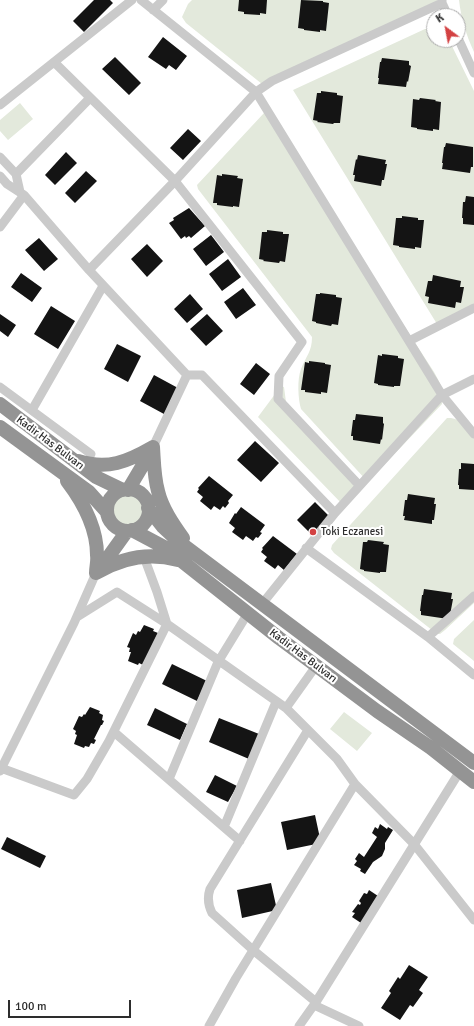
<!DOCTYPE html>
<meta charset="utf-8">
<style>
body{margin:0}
#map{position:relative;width:474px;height:1026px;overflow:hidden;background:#fff;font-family:Signika,sans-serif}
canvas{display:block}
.north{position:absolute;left:426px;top:8px;width:40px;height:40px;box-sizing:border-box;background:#fff;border:1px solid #ababab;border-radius:50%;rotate:328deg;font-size:11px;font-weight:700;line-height:16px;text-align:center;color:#2d2d2d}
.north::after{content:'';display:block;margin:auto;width:14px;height:18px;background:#d34142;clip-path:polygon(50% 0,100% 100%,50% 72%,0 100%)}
.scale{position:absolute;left:8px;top:1000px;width:123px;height:18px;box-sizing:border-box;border:2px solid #2d2d2d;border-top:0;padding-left:5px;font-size:12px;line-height:14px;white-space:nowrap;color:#2d2d2d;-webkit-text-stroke:3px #fff;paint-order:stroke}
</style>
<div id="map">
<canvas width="474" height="1026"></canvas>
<div class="north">K</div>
<div class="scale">100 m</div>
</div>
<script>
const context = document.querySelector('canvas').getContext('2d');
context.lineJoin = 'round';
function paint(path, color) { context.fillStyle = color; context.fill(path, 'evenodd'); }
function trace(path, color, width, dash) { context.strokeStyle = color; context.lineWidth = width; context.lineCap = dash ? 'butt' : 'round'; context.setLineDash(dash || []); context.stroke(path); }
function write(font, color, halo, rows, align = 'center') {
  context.font = font + ' Signika,sans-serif'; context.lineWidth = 4; context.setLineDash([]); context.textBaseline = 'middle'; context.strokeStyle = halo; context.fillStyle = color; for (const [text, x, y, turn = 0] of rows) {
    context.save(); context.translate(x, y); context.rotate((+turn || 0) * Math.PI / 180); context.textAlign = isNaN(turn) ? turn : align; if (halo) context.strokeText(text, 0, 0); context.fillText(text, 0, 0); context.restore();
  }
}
const green = new Path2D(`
 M192,0H437L435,9L262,84L186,23L182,17L188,4Z
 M459,0H474V52C466,35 461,18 459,0Z
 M434,28V40H449L474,91V306L437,324L293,90L425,29Z
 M20,103L33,119L8,140L0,131V120Z
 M264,113L267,114L434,372C440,383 445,391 442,404L383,466L367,481L301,409C298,399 297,379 301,369C306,356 312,352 312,337L198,189L197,185Z
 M281,386L284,387L286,402L359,491L345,507L258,417Z
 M447,418C461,417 465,428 474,438V603L445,630L440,634H437L334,553L331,549L332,545Z
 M112 510a16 16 0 1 1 32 0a16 16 0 1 1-32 0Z
 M474,620V661L453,644L454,639Z
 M344,712L372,733L357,751L330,729Z`);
const building = new Path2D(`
 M94,0H110L113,3L84,32L73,21Z
 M239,0H267L266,14L260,13V15L244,14V12L238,11Z
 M301,0L323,1V2L329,3L326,31L320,30V32L304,30V29L298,28Z
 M163,37L187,56L176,70L169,65L166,69L148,57Z
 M115,57L141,83L129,95L102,69Z
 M382,58L409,61V65L411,66L408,82L407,81L406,87L378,84L379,78H378L380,62H381Z
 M321,91L337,93V95L343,96L340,123H334L333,124L317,122L318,121L313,120L317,93H321Z
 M420,98L436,100L435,101L441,102L439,130L433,129V131L417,129V128L411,127L413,99L419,100Z
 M188,129L201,141L183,160L170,148Z
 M446,143L473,147V167H471L470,173L442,169L443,163H442L444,147H445Z
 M66,152L77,163L55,185L45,175Z
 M358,155L386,160L385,164H387L384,180H382L381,186L354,181L355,175H353L356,159L357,160Z
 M86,171L97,181L75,203L65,193Z
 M222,174L238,176L237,178L243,179L239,207L233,206V207L217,205V203H213L217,175L222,176Z
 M466,196L474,197V225L463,224V218H462L463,202H465Z
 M189,208L205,226L191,238L189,236L186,238L185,236L181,239L169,223L174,220L173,218Z
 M402,216L418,218V220H424L421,248L415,247V249L399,247V246L393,245L396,218H402Z
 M267,230L283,232V234H289L285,262L280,261L279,263L263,261L264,260L259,259L262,232H267Z
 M211,235L224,252L206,266L193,249Z
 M39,238L58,259L44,271L25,250Z
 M147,244L163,261L147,277L131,259Z
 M228,259L241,277L222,291L209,274Z
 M21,273L42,288L32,302L11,287Z
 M433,275L461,281L460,287H464L461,303L456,302L455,308L428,303L429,297L425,296L428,281H432Z
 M243,288L256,305L236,319L224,302Z
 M320,293L336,295V297L342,298L338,325L332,324L331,326L316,323V322L312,321L316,294H320Z
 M190,294L203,309L187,323L174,309Z
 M51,306L75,321L58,349L34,334Z
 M0,314L16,325L8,337L0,331Z
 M207,314L223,331L206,346L190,329Z
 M117,344L141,356L128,382L104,369Z
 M382,354L398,356V358L404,359L400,386H394V387L378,385V384L374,383L378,355L382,356Z
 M309,361L325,363V364L331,365L327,393L321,392V394L305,392V390H301L305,362L309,363Z
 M256,363L270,374L254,395L240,384Z
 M154,375L178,388L164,414L140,401Z
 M356,414L383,417V423L384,424L382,440L381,439L380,444L353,440V436H351L353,420H355Z
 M255,441L279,463L261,482L237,460Z
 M461,463L474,464V490L459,489V485H458L459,469H461Z
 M209,476L233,495L228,501L229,503L225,508L223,506L220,510L214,506L211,510L200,501L203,497L197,492L199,489L198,488Z
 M408,494L435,498L434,504H436L434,520H432V524L404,520L405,516H403L405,500H407Z
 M315,502L330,517L312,535L297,520Z
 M241,507L265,525L260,532L262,533L258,538L256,537L253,541L246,536L243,540L232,532L235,528L229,523L235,513L236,514Z
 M273,536L297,554L284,570L278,565L275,569L264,561L267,557L261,552L263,549L262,548Z
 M368,540L384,542L383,544L389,545L386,572H380V573L364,571V570L360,569L363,542H367Z
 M424,589L452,593L451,599H453L450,615L448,619L421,615V611H420L422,595H423Z
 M144,625L154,629L153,631L158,633L143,665L139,663L138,665L128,661L131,652H129L130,648L127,647L133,633L136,635L138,631L140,632Z
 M172,664L207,681L197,701L162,684Z
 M90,707L100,711L99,713L103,715L102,720L104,721L102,725H101L94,739L96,740L94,744L91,743L89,747L85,746L84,748L74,744L77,735L75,734L76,731L73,729L79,716L82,717L84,714L85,715Z
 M155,708L187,724L180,740L147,725Z
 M219,718L259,734L249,759L209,742Z
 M215,775L237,786L228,802L206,792Z
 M315,815L321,843L287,850L281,822Z
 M380,824L387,829L388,827L393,830L385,843V849L382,856L373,862L365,874L360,871L361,869L354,865L357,861L355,859L359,853L364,857L377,837L372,833L375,827L378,829Z
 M7,837L46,856L40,868L1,849Z
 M271,883L277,910L242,918L237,890Z
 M369,890L381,898L364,925L352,917L355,913L352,912L358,904L360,905L361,903L359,901L364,893L367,894Z
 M409,965L428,977L419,990L423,993L413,1007L410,1005L400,1020L381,1008L391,993L389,991L398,977L400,979Z`);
const minor = new Path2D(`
 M141,0L256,92L442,395L474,434
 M442,0V3L448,16
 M153,10L163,0
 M458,38L474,73
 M54,62L175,181L302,342L279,376L278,399L359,485
 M0,105L132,0
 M0,157L16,174L20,192
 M16,174L90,98
 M0,176L7,184L24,195L89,270
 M0,227L24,195
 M409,341L474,308
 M187,375H202L335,513
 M0,387L91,454
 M32,410L103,286
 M153,447L187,375L89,270L175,181L256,92L272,81L442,3
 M306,548L428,637L474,675
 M144,557L157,592L167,624L286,708L337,759L355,784L414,844L474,920
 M262,604L335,513L442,395L474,379
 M428,637L474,596
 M286,708L316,666
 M308,730L210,889C207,898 208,905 212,913L253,950L316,1002
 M114,732L240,841
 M1,768L74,795L87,779L109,741L167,624L117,592L77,617
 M0,771L74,623L96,573
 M169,779L218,662L248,613
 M224,827L276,702
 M314,1005L359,1026
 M209,1026L236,978L355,784
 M299,1026L316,1002L460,771`);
const highway = new Path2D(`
 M0,404L96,477L123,490
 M0,427L89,492L107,512
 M153,447C154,462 154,477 158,491C162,508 173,524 183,538
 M78,461C108,470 127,462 153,447
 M67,481C83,502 97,528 97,555C98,561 96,567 96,573
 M107 510a21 21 0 1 1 42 0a21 21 0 1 1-42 0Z
 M128,490L153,448
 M148,508L163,527L178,541L474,763
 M132,530L164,547L279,638L377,711L431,748L474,782
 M99,570L127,531
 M96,573C121,558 149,552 178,560`);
const markers = [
 [313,532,4,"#d34142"]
];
const streetNames = [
 ["Kadir Has Bulvarı",50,443,37],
 ["Kadir Has Bulvarı",303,656,37]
];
const poiNames = [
 ["Toki Eczanesi",321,532]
];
paint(green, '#e3e9dc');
paint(building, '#141414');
trace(minor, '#cacaca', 9);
trace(highway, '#949494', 14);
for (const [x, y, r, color] of markers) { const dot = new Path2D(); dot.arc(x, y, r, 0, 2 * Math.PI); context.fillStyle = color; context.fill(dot); trace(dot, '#fff', 1.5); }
write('11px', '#2d2d2d', '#fff', streetNames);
write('11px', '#2d2d2d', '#fff', poiNames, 'left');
</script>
